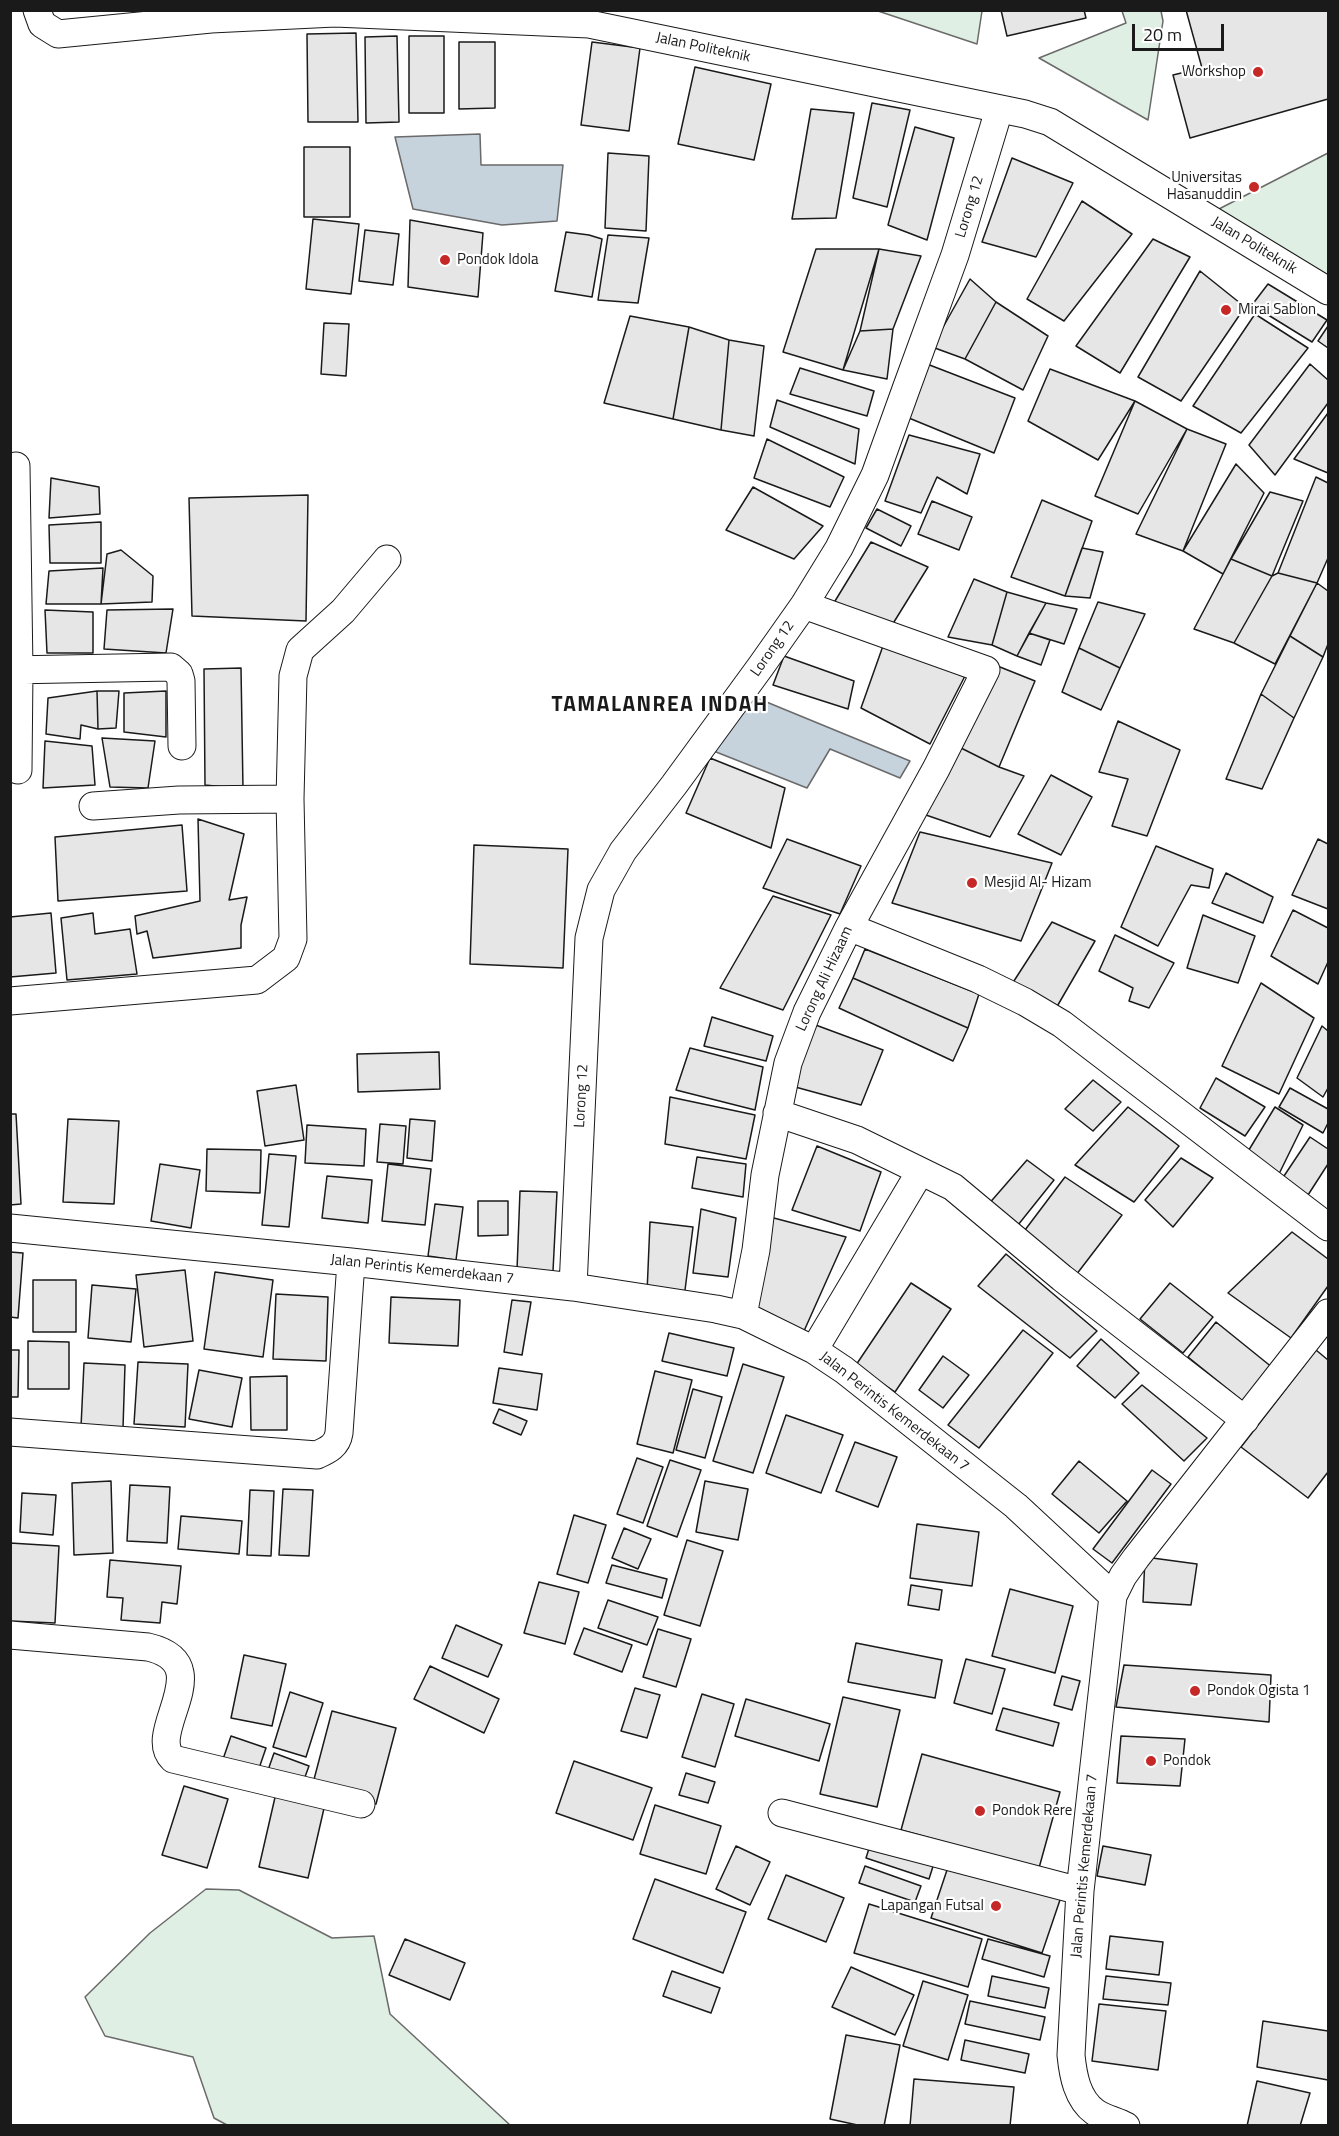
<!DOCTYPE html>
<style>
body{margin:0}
#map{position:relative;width:1339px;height:2136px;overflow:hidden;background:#fff;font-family:"Titillium Web",sans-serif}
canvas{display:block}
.frame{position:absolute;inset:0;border:12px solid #1a1a1a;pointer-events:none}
.scale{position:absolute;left:1132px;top:24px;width:92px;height:27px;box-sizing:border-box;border:3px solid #1a1a1a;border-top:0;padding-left:8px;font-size:18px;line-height:21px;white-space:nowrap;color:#1a1a1a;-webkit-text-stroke:4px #fff;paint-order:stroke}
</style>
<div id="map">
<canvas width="1339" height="2136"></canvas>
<div class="frame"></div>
<div class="scale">20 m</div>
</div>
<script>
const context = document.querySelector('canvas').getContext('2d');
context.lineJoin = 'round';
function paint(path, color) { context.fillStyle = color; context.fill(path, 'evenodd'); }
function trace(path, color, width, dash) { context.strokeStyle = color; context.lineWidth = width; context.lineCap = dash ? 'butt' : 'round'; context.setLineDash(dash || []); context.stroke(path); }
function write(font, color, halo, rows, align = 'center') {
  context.font = font + ' "Titillium Web",sans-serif'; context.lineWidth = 4.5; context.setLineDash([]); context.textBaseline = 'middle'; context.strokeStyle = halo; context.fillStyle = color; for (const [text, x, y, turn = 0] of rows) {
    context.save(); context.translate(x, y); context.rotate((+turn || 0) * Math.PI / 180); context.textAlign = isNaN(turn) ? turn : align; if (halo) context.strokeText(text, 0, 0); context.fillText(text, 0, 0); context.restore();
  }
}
const green = new Path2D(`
 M878,11H982L977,44Z
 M1122,11H1161L1163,21L1148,120L1039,58L1126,23Z
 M1328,153V279L1217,210Z
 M206,1889L239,1890L332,1938L374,1936L390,2014L510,2125H227L214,2118L193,2057L105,2036L85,1997L150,1933Z`);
const water = new Path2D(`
 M480,134L481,165H563L557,221L502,225L413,209L395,137Z
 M747,694L910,761L900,778L830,749L807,788L711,750Z`);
const building = new Path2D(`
 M1001,10H1084L1086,18L1007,36Z
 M1186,10H1328V99L1190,138L1173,75L1202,68Z
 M356,33L358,122H308L307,34Z
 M397,36L399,122L366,123L365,37Z
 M409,36H444V113H409Z
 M459,42H495V108L459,109Z
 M592,42L640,48L629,131L581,125Z
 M695,67L771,84L754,160L678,144Z
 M872,103L910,110L887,207L853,198Z
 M811,109L854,113L836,218L792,219Z
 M915,127L954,138L927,240L888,225Z
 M304,147H350V217H304Z
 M608,153L649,156L646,231L605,228Z
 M1012,158L1073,183L1036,257L982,242Z
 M1082,201L1132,234L1064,321L1027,299Z
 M313,219L359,224L351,294L306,289Z
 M410,220L483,233L478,297L408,287Z
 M365,230L399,234L393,285L359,281Z
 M566,232L589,235L602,239L592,297L555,291Z
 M608,235L649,238L638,303L598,300Z
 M1153,239L1190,257L1120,373L1076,346Z
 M816,249H879L843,370L783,352Z
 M879,249L921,256L893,329L860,331Z
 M1200,271L1245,307L1181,401L1138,377Z
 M970,279L996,302L965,359L932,347Z
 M1268,284L1327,320L1312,342L1252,305Z
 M996,302L1048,336L1023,390L965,359Z
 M1255,314L1308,348L1241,433L1193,406Z
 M630,316L689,327L673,419L604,403Z
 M324,323L349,324L346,376L321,374Z
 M1328,326V348L1318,341Z
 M689,327L729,340L721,430L673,419Z
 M893,329L887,379L843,370L860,331Z
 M729,340L764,346L754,436L721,430Z
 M927,364L1015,398L994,453L904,416Z
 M1310,364L1328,380V403L1275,475L1249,445Z
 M800,368L874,391L867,416L790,394Z
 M1050,369L1135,401L1098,460L1028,421Z
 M777,400L859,429L855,464L770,427Z
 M1135,401L1187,429L1138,514L1095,496Z
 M1328,413V473L1294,459Z
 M1187,429L1226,444L1183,551L1136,534Z
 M909,435L980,454L967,494L937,477L921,513L885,501Z
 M767,439L844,477L830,507L754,478Z
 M1236,464L1264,493L1223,574L1183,551Z
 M1316,477L1328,483V558L1317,583L1278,573Z
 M51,478L99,487L100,514L49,518Z
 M753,487L823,526L794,559L726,530Z
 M1270,492L1303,501L1272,576L1231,559Z
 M308,495L306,621L192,616L189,498Z
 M1042,500L1092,521L1065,596L1011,577Z
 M932,501L972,517L959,550L918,534Z
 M877,509L911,526L901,546L866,528Z
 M101,522V563H50L49,525Z
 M871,542L928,567L889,630L832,606Z
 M1082,548L1103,552L1090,598L1065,596Z
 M121,550L153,576L152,602L101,604L107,554Z
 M1231,559L1272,576L1234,643L1194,629Z
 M103,568L101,604H46L49,571Z
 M1278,573L1317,583L1275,664L1234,643L1272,576Z
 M974,579L1007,592L992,645L948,637Z
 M1317,583L1328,591V644L1323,657L1290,636Z
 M1007,592L1046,603L1017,656L992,645Z
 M1098,602L1145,614L1120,668L1079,648Z
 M1046,603L1077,609L1064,644L1029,633Z
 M173,609L166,653L104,649L107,610Z
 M45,610L93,612V653H47Z
 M1029,633L1050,640L1041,665L1017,656Z
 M1290,636L1323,657L1294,718L1261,694Z
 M884,643L966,674L930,744L861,708Z
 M1079,648L1120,668L1101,710L1062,692Z
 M784,656L854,681L848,709L773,685Z
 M995,665L1035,681L999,767L955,745Z
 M241,668L243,789L205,785L204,669Z
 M97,691H119L116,728L98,729Z
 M97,691L98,729L81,725L80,739L46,734L48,698Z
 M166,691V737L124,732V693Z
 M1261,694L1294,718L1262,789L1226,779Z
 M1118,721L1180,750L1147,836L1112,826L1128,779L1099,772Z
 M102,738L155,741L148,788L110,787Z
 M45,741L92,746L95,785L43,788Z
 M955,745L999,767L1024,776L990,837L923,814Z
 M710,758L785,788L771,848L686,813Z
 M1051,775L1092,797L1061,855L1018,834Z
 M198,819L244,834L229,900L247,897L241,925V948L153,958L147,931L137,934L135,916L200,901Z
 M182,825L187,891L58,901L55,837Z
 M920,832L1052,863L1021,941L892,903Z
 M787,839L861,866L840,914L763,888Z
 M1318,839L1328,844V909L1292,895Z
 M474,845L568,849L563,968L470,964Z
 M1156,846L1213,869L1209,888L1191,885L1158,946L1121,927Z
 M1226,873L1273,897L1263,923L1212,903Z
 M773,896L831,915L783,1010L720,988Z
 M1293,910L1328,928V962L1318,984L1271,956Z
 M51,913L56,973L10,977V917Z
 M93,913L95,934L130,929L137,974L67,980L61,918Z
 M1203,915L1255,936L1238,983L1187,968Z
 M1052,922L1095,941L1055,1010L1012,984Z
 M1115,935L1174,963L1149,1008L1129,1001L1133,988L1099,971Z
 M865,949L979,994L968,1028L853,978Z
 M853,978L968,1028L953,1061L839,1008Z
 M1261,983L1314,1018L1279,1094L1222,1066Z
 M712,1017L773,1036L766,1061L704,1046Z
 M813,1024L883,1050L861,1105L788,1085Z
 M1322,1026L1328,1031V1088L1323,1097L1297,1078Z
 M690,1048L763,1067L755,1110L676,1090Z
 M439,1052L440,1089L358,1092L357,1054Z
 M1216,1078L1265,1107L1245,1136L1200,1108Z
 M1093,1080L1121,1102L1093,1131L1065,1109Z
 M296,1085L304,1140L265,1146L257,1091Z
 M1290,1088L1328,1109V1123L1323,1133L1279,1107Z
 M670,1097L755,1115L746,1159L665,1144Z
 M1128,1107L1179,1146L1134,1202L1075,1165Z
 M1275,1107L1303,1125L1277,1178L1244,1158Z
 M10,1114H16L21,1204L10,1205Z
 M68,1119L119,1121L114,1204L63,1202Z
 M410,1119L435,1121L432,1161L407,1158Z
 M380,1124L406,1126L403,1164L377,1162Z
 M307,1125L366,1129L364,1166L305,1163Z
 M1310,1137L1328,1149V1164L1308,1195L1282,1179Z
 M817,1146L881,1172L860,1231L792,1210Z
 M207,1149L261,1150L260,1193L206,1191Z
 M269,1154L296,1156L289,1227L262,1225Z
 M697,1157L746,1164L743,1197L692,1188Z
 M1181,1158L1213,1178L1173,1227L1145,1200Z
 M1027,1160L1054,1180L1014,1230L987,1206Z
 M160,1164L200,1170L191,1228L151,1221Z
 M388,1164L431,1169L425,1225L382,1221Z
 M327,1176L372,1180L368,1223L322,1218Z
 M1065,1177L1122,1215L1076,1275L1022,1234Z
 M520,1191L557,1192L553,1271L517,1270Z
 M478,1201H508V1235L478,1236Z
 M435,1204L463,1207L456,1260L428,1256Z
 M701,1209L736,1218L728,1277L693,1273Z
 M770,1217L846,1237L804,1331L751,1304Z
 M650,1222L693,1227L684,1298L647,1293Z
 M1292,1232L1328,1259V1286L1291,1338L1228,1293Z
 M10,1252L23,1253L18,1318L10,1317Z
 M1006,1254L1097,1331L1070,1358L978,1286Z
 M185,1270L193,1341L144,1347L136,1275Z
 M215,1272L273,1280L263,1357L204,1349Z
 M33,1280H76V1332H33Z
 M911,1283L951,1309L895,1392L856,1365Z
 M1170,1283L1213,1317L1183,1353L1140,1319Z
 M92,1285L136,1289L131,1342L88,1338Z
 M276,1294L328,1297L326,1361L273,1359Z
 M391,1297L460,1300L458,1346L389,1343Z
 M512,1300L531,1302L522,1355L504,1352Z
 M1216,1322L1273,1368L1244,1402L1188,1357Z
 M1023,1330L1053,1353L979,1448L948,1425Z
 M669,1333L734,1348L727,1376L662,1361Z
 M1101,1339L1139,1373L1115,1398L1077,1366Z
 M28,1341L69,1342V1389H28Z
 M10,1350H19L18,1397H10Z
 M1316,1350L1328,1360V1472L1308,1498L1241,1447Z
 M943,1356L969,1375L943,1408L919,1390Z
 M138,1362L188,1364L185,1427L134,1424Z
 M84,1363L125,1365L123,1428L81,1427Z
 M743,1364L784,1377L753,1473L713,1461Z
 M499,1368L542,1374L537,1410L493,1403Z
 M199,1370L242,1378L232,1427L189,1419Z
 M655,1371L692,1380L673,1453L637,1444Z
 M287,1376V1430H251L250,1377Z
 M1142,1385L1207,1438L1184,1461L1122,1404Z
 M693,1389L722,1397L705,1458L676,1450Z
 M499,1409L527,1421L521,1435L493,1423Z
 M786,1415L843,1435L821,1493L766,1473Z
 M855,1442L897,1457L878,1507L836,1491Z
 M637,1458L663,1467L643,1523L617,1514Z
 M670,1460L701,1470L677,1537L647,1526Z
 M1079,1461L1127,1501L1099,1533L1052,1494Z
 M1152,1470L1171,1484L1112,1563L1093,1549Z
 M111,1481L113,1553L74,1555L72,1483Z
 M705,1481L748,1489L738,1540L696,1532Z
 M130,1485L170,1487L167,1543L127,1541Z
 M283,1489L313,1490L309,1556L279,1555Z
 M250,1490L274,1491L271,1556L247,1555Z
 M22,1493L56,1495L53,1535L20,1532Z
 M574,1515L606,1525L588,1583L557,1574Z
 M181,1516L242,1521L239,1554L178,1549Z
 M917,1524L979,1532L972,1586L910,1578Z
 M624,1528L651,1539L638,1569L612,1558Z
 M687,1540L723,1551L700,1626L664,1615Z
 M10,1543L59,1546L55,1623L10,1621Z
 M1145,1557L1197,1564L1191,1605L1143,1602Z
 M110,1560L181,1566L177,1604L162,1602L160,1623L121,1620L123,1598L107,1597Z
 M612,1565L667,1579L662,1598L606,1583Z
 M539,1582L579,1592L565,1644L524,1633Z
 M911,1585L942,1590L939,1610L908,1605Z
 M1010,1589L1073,1606L1055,1673L992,1656Z
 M608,1600L658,1617L647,1645L598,1628Z
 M456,1625L502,1645L488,1677L442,1658Z
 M584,1628L632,1645L622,1672L574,1654Z
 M658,1629L691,1639L676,1687L643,1677Z
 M856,1643L942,1660L935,1698L848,1682Z
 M244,1655L286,1664L272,1726L231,1718Z
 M966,1659L1005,1669L992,1714L954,1703Z
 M1124,1665L1271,1675L1269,1722L1116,1707Z
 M430,1666L499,1699L484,1733L414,1699Z
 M1062,1676L1080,1681L1072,1710L1054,1705Z
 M635,1688L660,1695L647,1738L621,1731Z
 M290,1692L323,1703L306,1757L273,1747Z
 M702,1694L734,1704L715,1767L682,1757Z
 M843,1697L900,1710L877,1807L820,1794Z
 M746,1699L830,1724L819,1761L735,1736Z
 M1003,1708L1059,1723L1053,1746L996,1730Z
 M332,1711L396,1728L376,1804L312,1787Z
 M231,1736L266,1748L256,1777L221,1765Z
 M1121,1736L1185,1739L1180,1786L1117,1783Z
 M274,1753L309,1766L302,1785L267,1773Z
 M922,1754L1060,1792L1039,1868L901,1830Z
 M574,1761L652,1788L633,1840L556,1813Z
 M686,1773L715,1782L708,1803L679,1795Z
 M184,1786L228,1799L207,1868L162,1855Z
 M276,1793L325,1804L308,1878L259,1867Z
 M655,1805L721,1826L706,1874L640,1854Z
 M872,1839L935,1860L929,1879L866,1858Z
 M736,1846L770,1862L750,1905L716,1889Z
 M1103,1846L1151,1855L1145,1885L1097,1876Z
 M951,1858L1062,1894L1042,1953L931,1918Z
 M865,1866L921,1886L915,1902L859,1883Z
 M786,1875L844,1898L826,1942L768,1919Z
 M655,1879L746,1912L723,1973L633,1939Z
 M869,1904L982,1939L968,1987L854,1953Z
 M1110,1936L1163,1942L1159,1975L1106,1969Z
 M405,1939L465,1963L450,2000L389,1975Z
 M988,1939L1050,1956L1044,1977L982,1959Z
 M851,1967L914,1995L895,2035L832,2007Z
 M672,1971L720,1988L711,2013L663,1996Z
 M992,1976L1049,1988L1045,2008L988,1996Z
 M1106,1976L1171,1983L1168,2005L1103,1999Z
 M923,1981L968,1995L948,2060L903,2046Z
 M970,2001L1045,2017L1040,2040L965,2024Z
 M1099,2004L1166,2011L1158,2070L1092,2061Z
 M1263,2021L1328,2031V2080L1257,2067Z
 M846,2035L900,2045L884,2126H862L830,2119Z
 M965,2040L1029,2054L1025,2073L961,2060Z
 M914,2079L1014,2087L1010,2126H910Z
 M1257,2081L1310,2093L1300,2126H1247Z`);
const minor = new Path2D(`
 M37,10L42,24L58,34L211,19L335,13L589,24L1025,114L1050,122L1328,291
 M16,466L19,670L18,770
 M10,670L171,667L179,674L181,681L182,746
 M93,806L179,800L290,799
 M849,927L978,979L1025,1002L1062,1024L1328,1227
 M10,1001L257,980L286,958L293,939L290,799L293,676L300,650L343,611L387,559
 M777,1113L857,1140L953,1187L1062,1278L1245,1420
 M10,1228L351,1262L573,1287L716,1309L743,1315L814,1350L844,1370L1016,1506L1113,1596
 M573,1287L589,938L601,890L623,851L674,785L761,666L804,605L839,548L875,475L906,389L955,255L999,110
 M743,1315L756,1250L765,1175L788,1063L807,1012L849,927L936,769L986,670L804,605
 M814,1350L920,1172
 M10,1432L317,1455C328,1450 337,1446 339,1433L351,1262
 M10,1635L148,1647C221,1664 144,1732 173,1759L361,1804
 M782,1813L1080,1891
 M1126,2126C1117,2121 1103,2118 1095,2112C1077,2099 1073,2075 1071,2055L1080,1891L1113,1596L1123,1576L1136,1558L1328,1313`);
const markers = [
 [1258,72,6,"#c62828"],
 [1254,187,6,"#c62828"],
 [445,260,6,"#c62828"],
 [1226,310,6,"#c62828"],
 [972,883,6,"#c62828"],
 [1195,1691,6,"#c62828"],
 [1151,1761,6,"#c62828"],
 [980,1811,6,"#c62828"],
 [996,1906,6,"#c62828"]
];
const streetNames = [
 ["Jalan Politeknik",703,48,12],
 ["Lorong 12",970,207,-73],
 ["Jalan Politeknik",1254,246,31],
 ["Lorong 12",773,649,-55],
 ["Lorong Ali Hizaam",825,979,-65],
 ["Lorong 12",582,1096,-87],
 ["Jalan Perintis Kemerdekaan 7",422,1270,6],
 ["Jalan Perintis Kemerdekaan 7",894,1412,38],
 ["Jalan Perintis Kemerdekaan 7",1085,1866,-85]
];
const poiNames = [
 ["Workshop",1246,72,"right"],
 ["Universitas",1242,178,"right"],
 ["Hasanuddin",1242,195,"right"],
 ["Pondok Idola",457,260],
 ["Mirai Sablon",1238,310],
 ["Mesjid Al- Hizam",984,883],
 ["Pondok Ogista 1",1207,1691],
 ["Pondok",1163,1761],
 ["Pondok Rere",992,1811],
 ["Lapangan Futsal",984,1906,"right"]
];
const districtNames = [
 ["TAMALANREA INDAH",660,706]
];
paint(green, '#e0efe3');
trace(green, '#6a6a6a', 1.5);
paint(water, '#c6d2dc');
trace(water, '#6a6a6a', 1.5);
paint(building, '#e6e6e6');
trace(building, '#1a1a1a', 1.5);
trace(minor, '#1a1a1a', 29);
trace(minor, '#fff', 27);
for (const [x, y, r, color] of markers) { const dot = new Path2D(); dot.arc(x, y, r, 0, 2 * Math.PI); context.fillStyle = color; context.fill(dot); trace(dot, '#fff', 2); }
write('15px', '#1a1a1a', '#fff', streetNames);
write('15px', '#1a1a1a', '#fff', poiNames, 'left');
context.letterSpacing = '1.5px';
write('bold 21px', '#1a1a1a', '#fff', districtNames);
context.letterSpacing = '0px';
</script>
